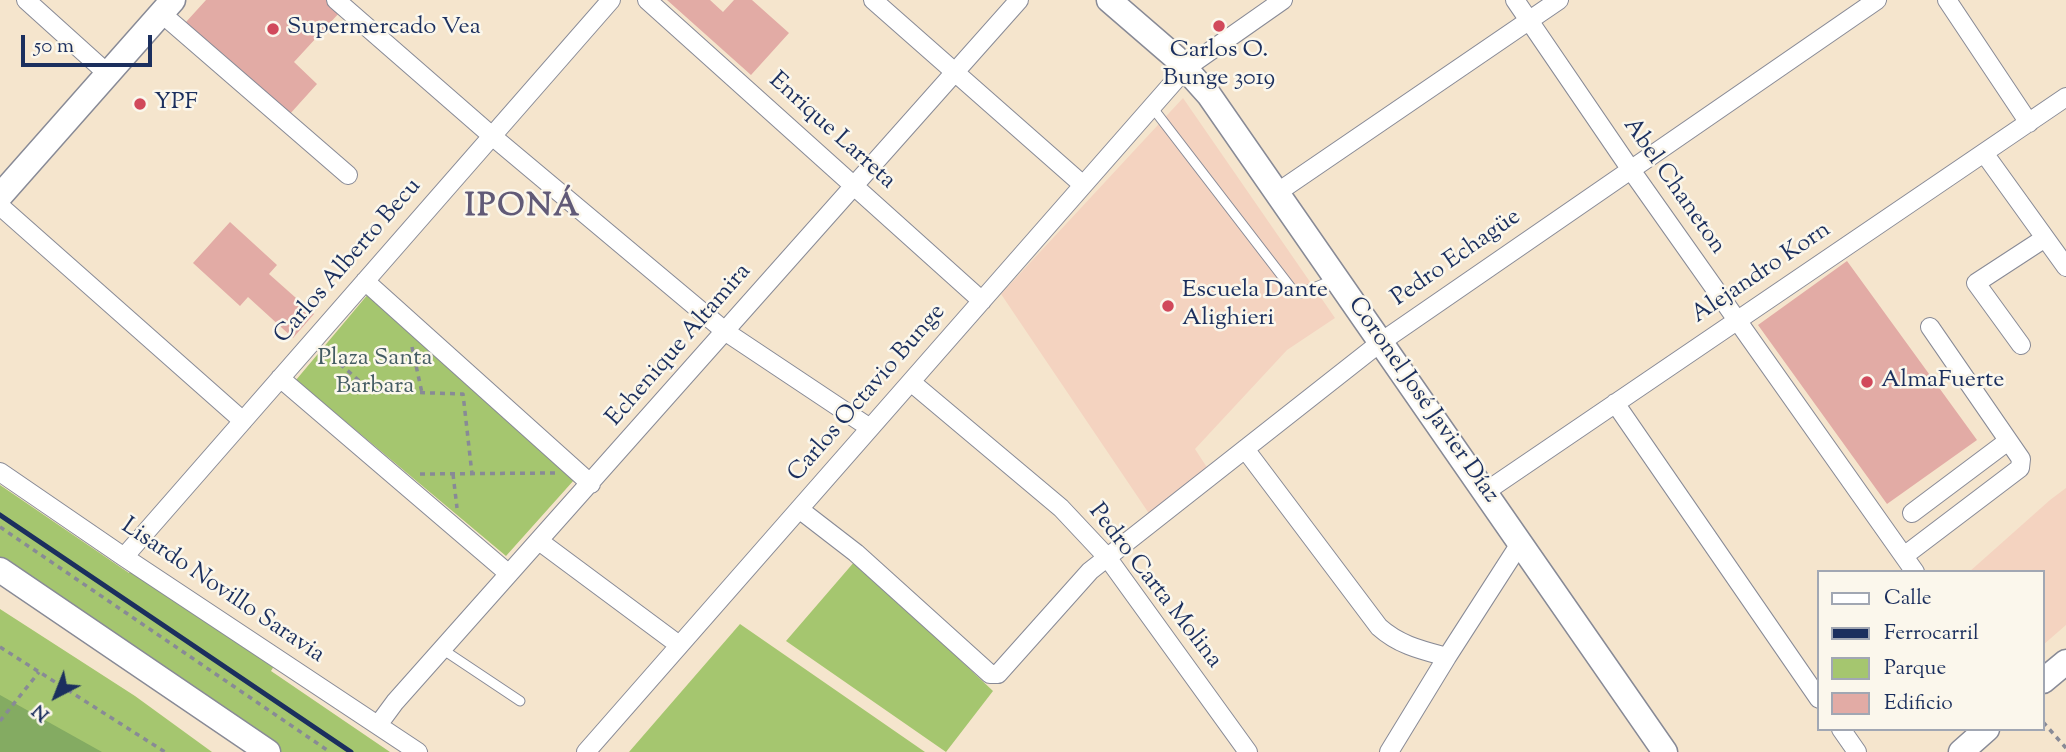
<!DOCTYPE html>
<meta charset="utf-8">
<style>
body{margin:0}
#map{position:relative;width:2066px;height:752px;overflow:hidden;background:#f5e5cd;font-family:"Sorts Mill Goudy",serif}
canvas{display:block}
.legend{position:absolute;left:1817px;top:570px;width:228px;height:161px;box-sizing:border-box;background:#fbf7ec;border:2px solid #a1a7b3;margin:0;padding:9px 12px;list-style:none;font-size:21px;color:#1b2f5e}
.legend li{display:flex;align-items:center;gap:14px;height:35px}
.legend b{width:35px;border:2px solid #a1a7b3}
.north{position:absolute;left:21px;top:661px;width:70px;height:70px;-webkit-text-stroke:5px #fbf7ec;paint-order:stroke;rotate:222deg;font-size:19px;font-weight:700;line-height:28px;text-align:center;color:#1b2f5e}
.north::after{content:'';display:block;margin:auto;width:24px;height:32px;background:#1b2f5e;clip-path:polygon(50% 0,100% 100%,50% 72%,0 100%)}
.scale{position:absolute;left:21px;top:35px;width:131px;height:32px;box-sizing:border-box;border:4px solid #1b2f5e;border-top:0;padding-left:9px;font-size:21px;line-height:24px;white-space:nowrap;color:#1b2f5e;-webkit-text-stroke:5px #fbf7ec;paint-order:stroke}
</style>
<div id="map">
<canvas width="2066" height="752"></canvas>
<ul class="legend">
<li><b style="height:9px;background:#fff"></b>Calle</li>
<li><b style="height:9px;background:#1b2f5e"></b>Ferrocarril</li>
<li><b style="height:19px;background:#a5c66f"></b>Parque</li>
<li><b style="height:19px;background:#e2aba5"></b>Edificio</li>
</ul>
<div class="north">N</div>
<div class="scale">50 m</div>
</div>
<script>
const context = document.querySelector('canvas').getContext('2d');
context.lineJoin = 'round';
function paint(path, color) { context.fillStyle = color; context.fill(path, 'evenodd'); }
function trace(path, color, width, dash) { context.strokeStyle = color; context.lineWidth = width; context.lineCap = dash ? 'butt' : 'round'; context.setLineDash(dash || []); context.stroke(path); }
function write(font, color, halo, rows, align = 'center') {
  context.font = font + ' "Sorts Mill Goudy",serif'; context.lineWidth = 5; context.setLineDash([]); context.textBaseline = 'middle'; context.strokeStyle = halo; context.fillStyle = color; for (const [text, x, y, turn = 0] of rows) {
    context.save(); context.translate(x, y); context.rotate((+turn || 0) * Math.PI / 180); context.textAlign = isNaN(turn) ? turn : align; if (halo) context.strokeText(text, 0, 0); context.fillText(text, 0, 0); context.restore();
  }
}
const built = new Path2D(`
 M1183,98L1335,318L1287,350L1195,449L1208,469L1150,515L1001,294Z
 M2066,488V625L2043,645V572H1969L2050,500Z`);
const green = new Path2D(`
 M369,293L574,480L506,556L296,380Z
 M0,485L129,573L133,568L274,666L271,671L390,752H280L0,567Z
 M855,561L993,691L946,752L786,641Z
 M0,609L135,696L212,752H0Z
 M740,624L925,752H629Z`);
const forest = new Path2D(`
 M0,695L102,752H0Z`);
const building = new Path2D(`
 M206,0H327L340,12L294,62L317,84L289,115L186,22Z
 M667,0H710L723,12L734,0H752L789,33L751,75Z
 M230,222L277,265L269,274L314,314L293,338L248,297L240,306L193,263Z
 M1847,261L1977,440L1887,504L1758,325Z`);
const path = new Path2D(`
 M412,347L422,393
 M325,351L371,391L463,394L472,474
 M420,474L555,473
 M453,474L457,508
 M0,527L330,752
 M0,647L165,752
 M0,721L39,672
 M2043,722L2066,748`);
const service = new Path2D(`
 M1152,107L1292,289L1301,293L1333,280
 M442,649L520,701`);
const minor = new Path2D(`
 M26,0L108,74
 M336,0L492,136L726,332L870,428
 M647,0L982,301
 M873,0L1083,185
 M1515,0L1631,170L1915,572
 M1947,0L2029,123
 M161,13L348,175
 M1984,153L2066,267
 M1278,192L1559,0
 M0,206L243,421
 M365,281L591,484
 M2021,345L1976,283L2045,238
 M280,378L509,574
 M911,382L1061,508L1107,557L1248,752
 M1615,403L1819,699
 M1245,449L1379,627C1399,645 1421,650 1447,657
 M0,472L124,557L418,752
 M1485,492L2066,97
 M799,509L856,553L990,674H998L1090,571L1381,342L1877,0
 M1912,513L2008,441
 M539,541L679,645
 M1904,556L2020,468L2021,459L1930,327
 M124,557L611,0
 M378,725L395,702L1019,0
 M1841,729L1857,752
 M586,752L1186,68L1283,0
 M1389,752L1447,657L1521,542`);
const secondary = new Path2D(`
 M1109,0L1175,57L1209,95L1665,752
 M0,196L173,0
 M0,570L268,752
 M2043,681L2066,662
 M1961,752L1987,729`);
const rail = new Path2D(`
 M0,515L351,752`);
const markers = [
 [1219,26,7,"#d1495b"],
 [273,29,7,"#d1495b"],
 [140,104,7,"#d1495b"],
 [1168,306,7,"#d1495b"],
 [1867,382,7,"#d1495b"]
];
const poiNames = [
 ["Supermercado Vea",287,29],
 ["Carlos O.",1219,52,"center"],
 ["Bunge 3019",1219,80,"center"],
 ["YPF",154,104],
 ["Escuela Dante",1182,292],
 ["Alighieri",1182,320],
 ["AlmaFuerte",1881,382]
];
const streetNames = [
 ["Enrique Larreta",831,132,42],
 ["Abel Chaneton",1673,187,55],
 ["Pedro Echagüe",1457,259,-35],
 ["Carlos Alberto Becu",349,262,-49],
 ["Alejandro Korn",1762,274,-34],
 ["Echenique Altamira",680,346,-49],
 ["Carlos Octavio Bunge",868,394,-49],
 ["Coronel José Javier Díaz",1422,401,55],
 ["Pedro Carta Molina",1154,587,52],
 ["Lisardo Novillo Saravia",222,592,34]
];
const parkNames = [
 ["Plaza Santa",375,360],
 ["Barbara",375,388]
];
const districtNames = [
 ["IPONÁ",523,210]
];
paint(built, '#f4d3c0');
paint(green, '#a5c66f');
paint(forest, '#84ab62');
paint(building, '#e2aba5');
trace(service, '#888a96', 11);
trace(minor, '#888a96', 20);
trace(secondary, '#888a96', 27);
trace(path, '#888a96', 3.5, [5, 5]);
trace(service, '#fff', 9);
trace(minor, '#fff', 18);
trace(secondary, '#fff', 24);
trace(rail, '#1b2f5e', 5);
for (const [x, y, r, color] of markers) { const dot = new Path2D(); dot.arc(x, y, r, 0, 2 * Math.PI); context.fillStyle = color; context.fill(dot); trace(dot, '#fbf7ec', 2.5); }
write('24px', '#1b2f5e', '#fbf7ec', poiNames, 'left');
write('24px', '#1b2f5e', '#fbf7ec', streetNames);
write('24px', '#445c63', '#fbf7ec', parkNames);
context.letterSpacing = '2px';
write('bold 32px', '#615a77', '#fbf7ec', districtNames);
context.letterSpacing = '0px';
</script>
